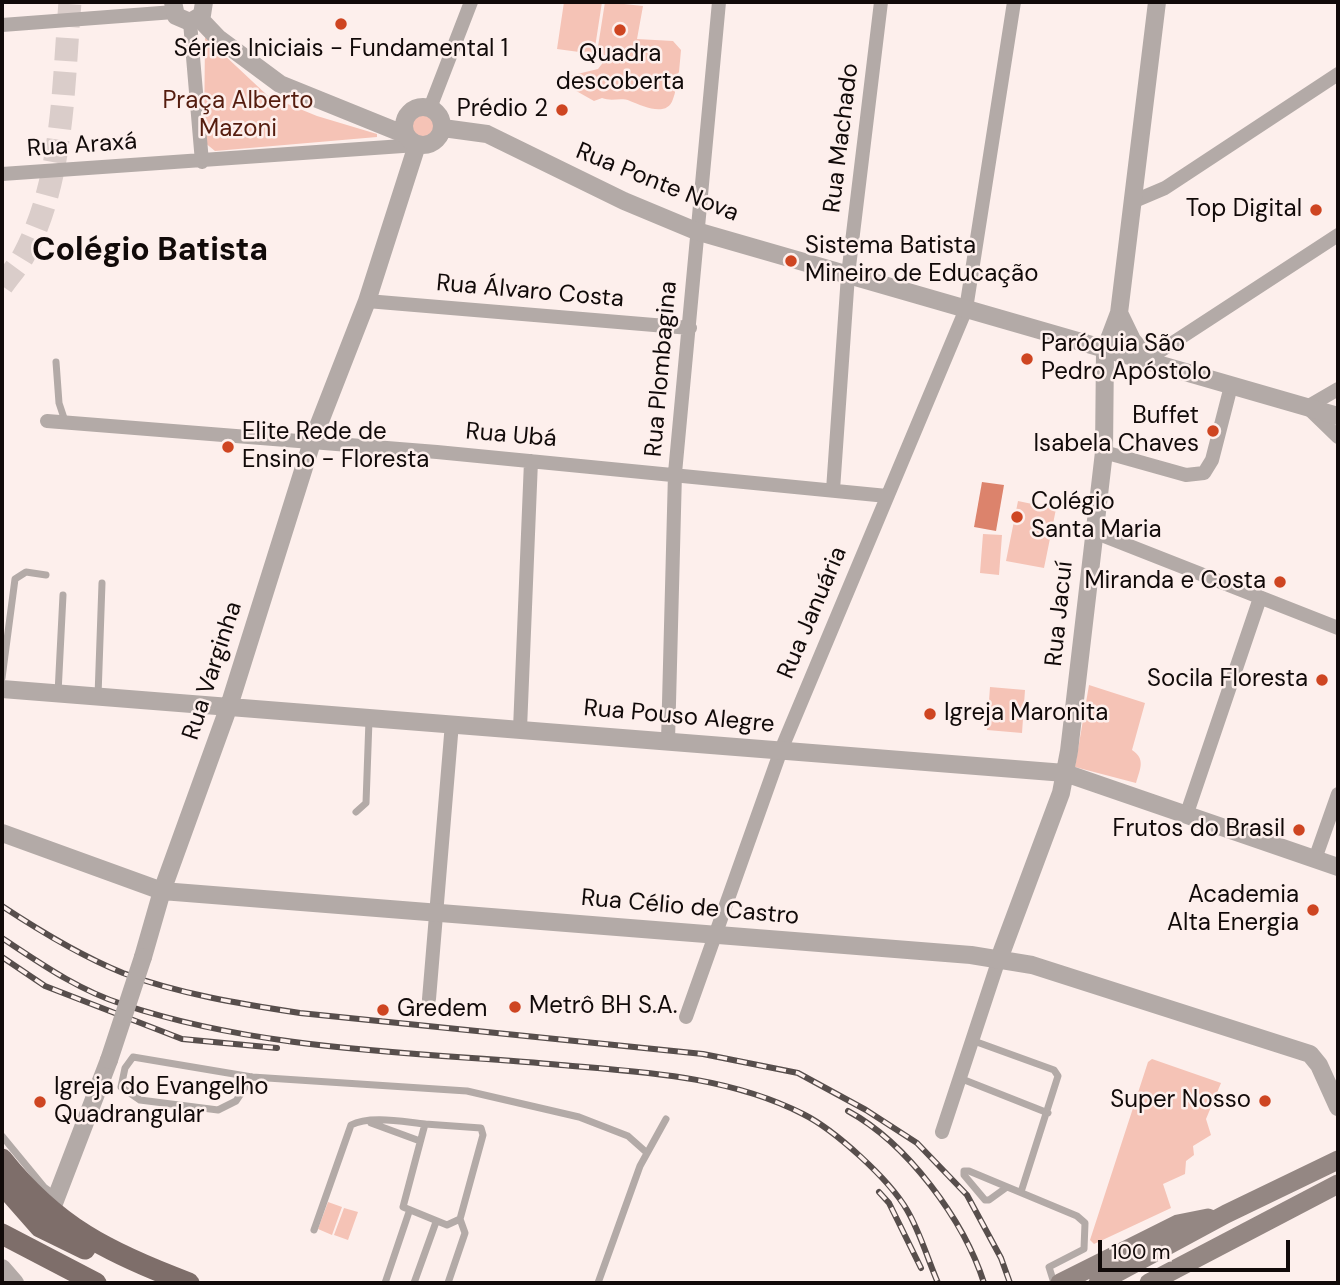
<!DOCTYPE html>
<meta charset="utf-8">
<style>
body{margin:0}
#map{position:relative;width:1340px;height:1285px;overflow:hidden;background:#fdefec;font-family:"DM Sans",sans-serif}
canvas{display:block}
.frame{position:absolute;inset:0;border:4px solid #110a09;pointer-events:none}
.scale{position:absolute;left:1098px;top:1240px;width:192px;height:32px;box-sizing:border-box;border:4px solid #110a09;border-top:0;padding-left:9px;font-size:21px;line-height:24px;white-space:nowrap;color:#110a09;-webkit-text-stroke:5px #fdefec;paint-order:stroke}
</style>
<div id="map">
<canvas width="1340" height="1285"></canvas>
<div class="frame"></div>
<div class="scale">100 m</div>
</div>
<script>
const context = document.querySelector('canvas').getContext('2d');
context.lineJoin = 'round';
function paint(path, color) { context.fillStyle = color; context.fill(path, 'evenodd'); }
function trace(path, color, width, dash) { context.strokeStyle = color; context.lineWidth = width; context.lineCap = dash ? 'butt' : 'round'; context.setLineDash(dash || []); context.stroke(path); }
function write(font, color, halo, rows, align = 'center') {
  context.font = font + ' "DM Sans",sans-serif'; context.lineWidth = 5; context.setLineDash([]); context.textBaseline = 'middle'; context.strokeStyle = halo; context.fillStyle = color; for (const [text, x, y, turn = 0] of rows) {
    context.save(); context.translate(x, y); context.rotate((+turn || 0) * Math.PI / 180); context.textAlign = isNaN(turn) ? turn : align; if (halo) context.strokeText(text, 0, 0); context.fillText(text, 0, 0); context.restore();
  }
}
const green = new Path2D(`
 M564,2H602L594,54L557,49Z
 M605,2L643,6L637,39L673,41L681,50L679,72L672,82C676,89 676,91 673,99C667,118 643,106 630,101C621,97 612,102 602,98L594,101L571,88L569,76L598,69L608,56L597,53Z
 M205,37L268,96L317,116L377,134V137L215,151L204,142Z
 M408 126a15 15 0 1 1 30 0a15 15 0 1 1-30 0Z
 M1018,501L1056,509L1044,568L1006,561Z
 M983,534L1002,535L999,575L980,573Z
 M1089,685L1145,703L1132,750C1146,759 1140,769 1136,783L1075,767Z
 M990,687L1025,690L1022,733L987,730Z
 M1152,1059L1221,1083L1206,1119L1211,1135L1193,1146L1194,1155L1186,1161L1185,1174L1163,1184L1171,1208L1094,1244L1090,1240L1148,1062Z
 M328,1202L342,1207L332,1235L318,1229Z
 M344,1208L358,1212L348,1240L334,1235Z`);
const water = new Path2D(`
 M982,482L1004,485L996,531L974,527Z`);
const trunkTunnel = new Path2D(`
 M2,286C9,276 18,266 24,255C64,179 63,85 70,2`);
const service = new Path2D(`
 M56,362L59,403L65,421
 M2,678L15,579L26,572L46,575
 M58,693L63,595
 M98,696L102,583
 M356,812L366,803L369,720
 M974,1041L1054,1070L1058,1076L1021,1192
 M252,1077L236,1101L218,1110L140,1100L121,1087L125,1068L133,1057L252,1077L467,1091L579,1117L628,1136L646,1152
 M962,1079L1048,1113
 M371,1123L420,1141
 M2,1136L44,1187L55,1195
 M1007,1187L989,1200H985L964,1175V1171H969L1077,1216L1085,1223L1084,1249L1049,1267L1054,1283
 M314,1230L351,1125C370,1115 404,1122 425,1124
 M385,1283L409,1212
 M414,1283L436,1222
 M448,1283L465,1233L460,1219L483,1135L481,1128L425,1124L403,1207L447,1225L460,1219
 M598,1283L640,1166L666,1119`);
const minor = new Path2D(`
 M190,22L202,162
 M2,25L174,12
 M430,108L471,2
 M2,174L417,145
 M1132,202L1165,188L1338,74
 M367,301L690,328
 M1148,359L1338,235
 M1338,389L1307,407L1338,437
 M47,421L437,452L887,496
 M1104,452L1186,475L1204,473L1212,460L1231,386
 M833,490L848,275L881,2
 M1094,532L1338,628
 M520,729L531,461
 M668,741L675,473L719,2
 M1187,813L1260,598
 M1315,859L1338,794
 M429,999L452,723
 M686,1017L781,750L966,309L1014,2
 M942,1132L999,959`);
const tertiary = new Path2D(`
 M173,2L176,16L190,22L202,15L204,2
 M199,18L218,38L280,84L406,135
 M404 126a19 19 0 1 1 38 0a19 19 0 1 1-38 0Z
 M443,128L487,134L624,201L696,231L1338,416
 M1119,313L1132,340L1148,359
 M2,689L1065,773L1338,867
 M2,833L162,891L971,955L1032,965L1310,1054L1319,1065L1338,1107
 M143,957L162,891L229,706L312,442L367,301L417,145
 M999,959L1061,793L1069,751L1104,452L1105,350L1119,313L1157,2
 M51,1211L109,1060
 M2,1268L15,1283`);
const secondary = new Path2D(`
 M1060,1283L1178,1224L1208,1218
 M1098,1283L1226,1214L1338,1160
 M1149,1283L1338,1184`);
const primary = new Path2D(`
 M2,1159C56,1227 109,1253 189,1283
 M2,1184L40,1227L85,1249
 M2,1234L96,1283`);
const rail = new Path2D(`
 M2,906C40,931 81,956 123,973C179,994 241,1004 300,1013L703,1054L798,1073L866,1110L917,1143L967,1195L1001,1258L1010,1283
 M2,938C40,963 78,990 122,1004C262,1051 415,1052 561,1065C643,1072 728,1076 803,1114C835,1130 889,1179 907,1210C920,1232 928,1260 938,1283
 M2,957L45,986L182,1039L277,1048
 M848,1111C907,1143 964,1220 984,1283
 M879,1192L889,1203L921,1268`);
const tertiaryBridge = new Path2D(`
 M109,1060L143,957`);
const markers = [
 [341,24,7,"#ce4521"],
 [620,30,7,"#ce4521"],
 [562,110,7,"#ce4521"],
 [1316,210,7,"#ce4521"],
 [791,261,7,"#ce4521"],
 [1027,359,7,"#ce4521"],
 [1213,431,7,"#ce4521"],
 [228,447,7,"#ce4521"],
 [1017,517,7,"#ce4521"],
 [1280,582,7,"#ce4521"],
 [1322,680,7,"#ce4521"],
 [930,714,7,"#ce4521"],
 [1299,830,7,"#ce4521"],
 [1313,910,7,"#ce4521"],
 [515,1007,7,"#ce4521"],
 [383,1010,7,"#ce4521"],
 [1265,1101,7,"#ce4521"],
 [40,1102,7,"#ce4521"]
];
const poiNames = [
 ["Séries Iniciais - Fundamental 1",341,50,"center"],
 ["Quadra",620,55,"center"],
 ["descoberta",620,83,"center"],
 ["Prédio 2",548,110],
 ["Top Digital",1302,210],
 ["Sistema Batista",805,247,"left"],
 ["Mineiro de Educação",805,275,"left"],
 ["Paróquia São",1041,345,"left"],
 ["Pedro Apóstolo",1041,373,"left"],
 ["Buffet",1199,417],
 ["Isabela Chaves",1199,445],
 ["Elite Rede de",242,433,"left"],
 ["Ensino - Floresta",242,461,"left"],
 ["Colégio",1031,503,"left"],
 ["Santa Maria",1031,531,"left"],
 ["Miranda e Costa",1266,582],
 ["Socila Floresta",1308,680],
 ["Igreja Maronita",944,714,"left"],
 ["Frutos do Brasil",1285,830],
 ["Academia",1299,896],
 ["Alta Energia",1299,924],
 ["Metrô BH S.A.",529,1007,"left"],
 ["Gredem",397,1010,"left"],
 ["Igreja do Evangelho",54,1088,"left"],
 ["Quadrangular",54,1116,"left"],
 ["Super Nosso",1251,1101]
];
const parkNames = [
 ["Praça Alberto",238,102],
 ["Mazoni",238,130]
];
const streetNames = [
 ["Rua Machado",842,138,-83],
 ["Rua Araxá",82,146,-4],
 ["Rua Ponte Nova",657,183,22],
 ["Rua Álvaro Costa",530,292,5],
 ["Rua Plombagina",662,369,-85],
 ["Rua Ubá",511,436,5],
 ["Rua Januária",813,613,-67],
 ["Rua Jacuí",1060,614,-84],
 ["Rua Varginha",213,671,-72],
 ["Rua Pouso Alegre",679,717,5],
 ["Rua Célio de Castro",690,908,5]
];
const districtNames = [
 ["Colégio Batista",150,252]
];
paint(green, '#f5c3b6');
paint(water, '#dc836c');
trace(trunkTunnel, '#dacdca', 23, [23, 11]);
trace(service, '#b3aaa7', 7);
trace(minor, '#b3aaa7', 14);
trace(tertiary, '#b3aaa7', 18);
trace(secondary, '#948783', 19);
trace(primary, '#7e6e6a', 21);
trace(rail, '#574e4c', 6);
trace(rail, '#fdefec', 3.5, [10]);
trace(tertiaryBridge, '#b3aaa7', 18);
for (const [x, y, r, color] of markers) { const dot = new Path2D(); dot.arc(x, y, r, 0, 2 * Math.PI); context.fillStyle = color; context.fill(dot); trace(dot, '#fdefec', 2.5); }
write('24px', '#110a09', '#fdefec', poiNames, 'right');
write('24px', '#541c0e', '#fdefec', parkNames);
write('24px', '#110a09', '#fdefec', streetNames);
write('bold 32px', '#110a09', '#fdefec', districtNames);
</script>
